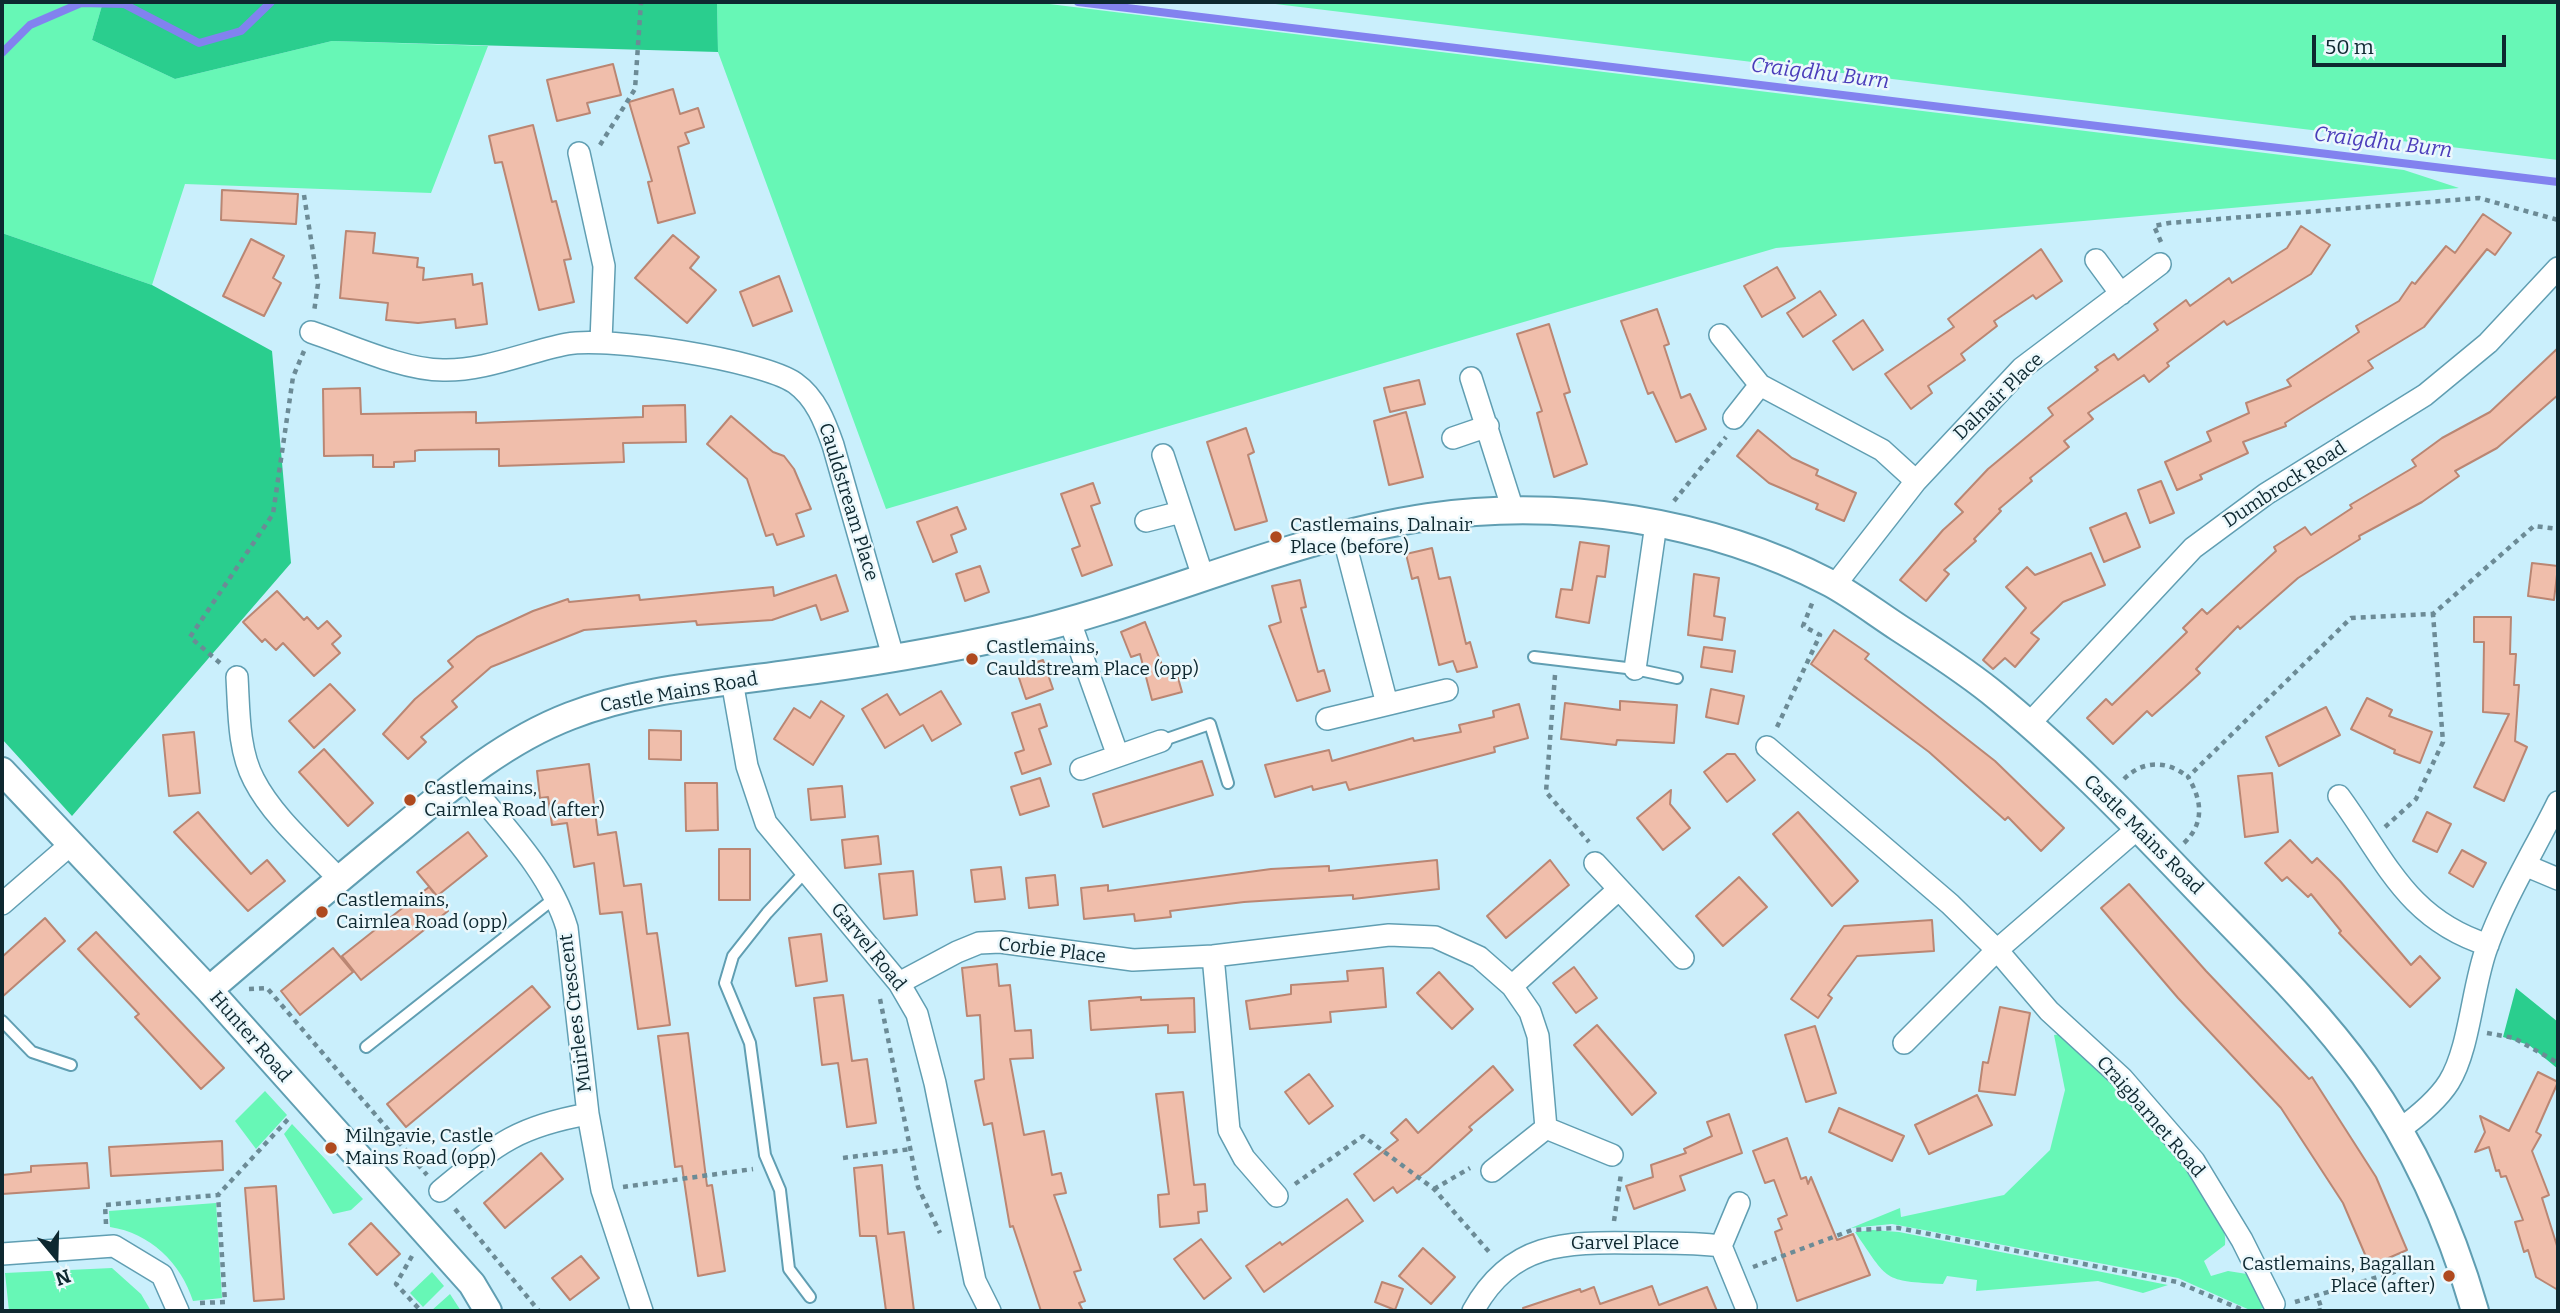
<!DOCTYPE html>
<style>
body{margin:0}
#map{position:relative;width:2560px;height:1313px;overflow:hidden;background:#caeffc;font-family:Bitter,serif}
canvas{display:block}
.frame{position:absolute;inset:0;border:4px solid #0e2830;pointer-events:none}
.north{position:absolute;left:21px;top:1222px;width:70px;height:70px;-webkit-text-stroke:5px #ebf8fc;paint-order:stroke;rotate:161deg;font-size:19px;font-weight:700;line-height:28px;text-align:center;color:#0e2830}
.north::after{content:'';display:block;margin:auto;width:24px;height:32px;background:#0e2830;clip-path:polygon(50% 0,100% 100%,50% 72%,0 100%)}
.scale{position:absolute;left:2312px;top:35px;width:194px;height:32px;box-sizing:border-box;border:4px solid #0e2830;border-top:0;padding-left:9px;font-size:21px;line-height:24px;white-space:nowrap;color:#0e2830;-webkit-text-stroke:5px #ebf8fc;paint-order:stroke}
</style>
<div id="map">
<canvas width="2560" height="1313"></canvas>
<div class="frame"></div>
<div class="north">N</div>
<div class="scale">50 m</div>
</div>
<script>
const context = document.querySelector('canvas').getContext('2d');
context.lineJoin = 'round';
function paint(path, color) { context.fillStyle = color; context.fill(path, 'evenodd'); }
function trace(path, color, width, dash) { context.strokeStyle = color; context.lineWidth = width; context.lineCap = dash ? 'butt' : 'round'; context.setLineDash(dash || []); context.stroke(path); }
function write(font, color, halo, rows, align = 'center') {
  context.font = font + ' Bitter,serif'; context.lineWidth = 5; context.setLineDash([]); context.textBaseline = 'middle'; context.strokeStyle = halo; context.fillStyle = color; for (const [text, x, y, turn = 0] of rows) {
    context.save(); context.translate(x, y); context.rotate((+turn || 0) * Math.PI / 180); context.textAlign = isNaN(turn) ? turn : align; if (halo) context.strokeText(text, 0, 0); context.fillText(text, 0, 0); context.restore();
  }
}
const green = new Path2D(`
 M2,2H103L92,40L175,79L332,41L488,46L431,193L185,184L152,285L2,233Z
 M717,2H1033L2404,170L2459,188L1776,248L886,509L718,52Z
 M1259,2H2558V160Z
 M2063,1034C2097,1069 2234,1199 2225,1245L2204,1261L2211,1276L2228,1271L2247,1274L2264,1308L2252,1311L2178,1278L1892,1224L1851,1228L1900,1208L1901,1217L2004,1195L2050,1150L2065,1090L2054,1035Z
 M265,1091L287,1115L256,1149L235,1121Z
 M292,1124L363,1199L351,1210L333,1214L284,1134Z
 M216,1203L222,1298L193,1301C181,1263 150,1233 110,1227L109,1211Z
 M1873,1230L1899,1232L2168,1285L2143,1293L2098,1281L1976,1291L1977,1280L1947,1276L1943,1284C1882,1281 1889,1281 1855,1232Z
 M112,1268L141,1294L151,1311H9L5,1273Z
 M432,1272L444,1286L423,1307L410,1293Z
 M450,1294L461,1311H431Z`);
const forest = new Path2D(`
 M103,2H717L718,52L332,41L175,79L92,40Z
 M2,233L152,285L272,351L291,563L72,816L2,739Z
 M2516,988L2558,1022V1069L2529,1045L2503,1037Z`);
const stream = new Path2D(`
 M1078,2L2558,182
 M2,53L30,25L81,3L124,4L199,43L241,31L271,2`);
const building = new Path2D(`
 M613,64L621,95L587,103L590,113L557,121L547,80Z
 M673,89L680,114L698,108L704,127L685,133L689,143L678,147L695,213L658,223L648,182L652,181L629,102Z
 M533,125L552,202L556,201L571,259L564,260L574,302L539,310L502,162L495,163L489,136Z
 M222,190L298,194L296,224L221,220Z
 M2483,214L2511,233L2495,255L2487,249L2424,327L2368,361L2373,368L2285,423L2286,426L2243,442L2248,453L2200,475L2202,479L2177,490L2165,462L2211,441L2207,432L2249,413L2246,403L2291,386L2287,380L2359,332L2356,326L2399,301L2412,282L2415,284L2446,246L2455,253Z
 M2301,226L2330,245L2311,274L2227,325L2224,321L2167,363L2169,366L2149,382L2144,375L2088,413L2093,419L2064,441L2069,447L2030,478L2032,481L1999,509L2001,511L1974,539L1976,541L1944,570L1949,574L1926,601L1900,580L1943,530L1963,512L1955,504L1988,469L2053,415L2048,408L2098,370L2095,367L2114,354L2118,360L2158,330L2154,324L2186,300L2190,306L2229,278L2232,283L2287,248Z
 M346,231L375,233L373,253L418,258L417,267L424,268L423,280L472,274L473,285L482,283L487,324L456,328L455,319L418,323L386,320L388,303L340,298Z
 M673,235L699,257L690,268L716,290L687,323L635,278Z
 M251,239L284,256L273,278L281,283L264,316L223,296Z
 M2041,249L2062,281L2036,299L2033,295L1994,321L1997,326L1961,354L1965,360L1928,386L1932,393L1911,409L1885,374L1954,327L1948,319Z
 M1777,267L1795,298L1762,317L1744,286Z
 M779,276L792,311L753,326L740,292Z
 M1820,291L1836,315L1803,337L1787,313Z
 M1657,309L1669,344L1664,346L1681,398L1690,394L1706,429L1676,442L1653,392L1648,394L1621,321Z
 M1863,320L1883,350L1853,370L1833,341Z
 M1549,324L1570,392L1564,394L1587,464L1554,477L1537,413L1542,411L1517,334Z
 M2558,348V395L2497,448L2455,471L2459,476L2422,502L2359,536L2360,539L2298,578L2240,629L2238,626L2196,669L2200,673L2177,694L2152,716L2147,711L2113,744L2087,718L2106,699L2112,705L2187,632L2183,628L2202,609L2207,614L2276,551L2274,547L2305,527L2311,535L2352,508L2350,505L2416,466L2412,460L2442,438L2490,412Z
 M1419,380L1425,404L1390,412L1384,388Z
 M360,388L361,414L476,412V423L643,417V406L685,405L686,442L623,443L624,462L499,466V449L419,450L415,451V461L394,462V467H373V455L324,456L323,389Z
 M1406,412L1423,477L1389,485L1374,421Z
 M731,416L773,452L784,456L794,469L811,509L796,514L804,536L777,545L773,534L766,536L747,479L707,444Z
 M1246,428L1254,452L1248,455L1267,521L1235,530L1207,442Z
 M1758,430L1792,458L1818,470L1816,475L1856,493L1844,521L1816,509L1818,504L1769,483L1737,456Z
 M2161,481L2174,513L2150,523L2138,490Z
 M1093,483L1100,503L1091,506L1112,565L1082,576L1072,549L1080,546L1061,494Z
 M957,507L966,529L951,535L957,552L933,562L917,522Z
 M2126,513L2140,547L2104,562L2090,528Z
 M1580,542L1609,546L1605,577L1597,576L1589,623L1556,617L1561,589L1572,590Z
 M1432,548L1439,579L1450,577L1466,644L1470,642L1477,667L1457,672L1453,661L1439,665L1418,577L1412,579L1406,554Z
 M2091,553L2105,585L2063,602L2031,633L2039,639L2015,667L2005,658L1993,669L1983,660L2026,608L2006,587L2027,567L2035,575Z
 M2532,563L2558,566L2554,600L2528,596Z
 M980,566L989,592L965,601L956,574Z
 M1694,574L1719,578L1714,616L1725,618L1722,640L1688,635Z
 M836,575L848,611L821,620L816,605L772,620L697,625L696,621L584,630L491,667L452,701L457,707L421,737L426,742L408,759L383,734L415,699L453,667L448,661L477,637L533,611L568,599L569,602L639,595L640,600L773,587L774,596Z
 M1300,580L1306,607L1301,608L1312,650L1318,672L1324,670L1330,691L1297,701L1269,626L1281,622L1272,586Z
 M277,591L304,620L307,617L318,629L327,621L341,636L332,644L340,653L314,676L283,643L276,650L265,639L262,642L243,622Z
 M2474,617H2511L2510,654H2516L2514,685H2519L2515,741L2527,747L2504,801L2474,787L2509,714L2483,712L2484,642H2474Z
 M1145,622L1164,670L1175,667L1182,692L1152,700L1140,654L1131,657L1121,632Z
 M1834,630L1869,654L1865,659L1995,761L2064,828L2041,851L2008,817L2005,820L1929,752L1811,664Z
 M1704,647L1735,651L1732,672L1701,667Z
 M1043,660L1053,689L1026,699L1016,669Z
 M330,684L355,710L314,748L289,721Z
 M1711,689L1744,696L1738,724L1706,717Z
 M941,691L961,724L932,741L923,725L885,748L862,709L887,694L900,715Z
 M2367,698L2392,710L2389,716L2432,732L2420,763L2394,753L2395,750L2351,729Z
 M821,701L844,716L813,765L774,739L794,708L810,718Z
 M1620,701L1677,705L1674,743L1617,740L1616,745L1561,739L1565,703L1620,710Z
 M1040,704L1047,726L1039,729L1051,764L1022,774L1015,753L1024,750L1012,713Z
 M1519,704L1528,738L1494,747L1495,752L1349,790L1346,782L1313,790L1312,786L1275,797L1265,765L1329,750L1332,761L1413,738L1414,741L1461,732L1459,725L1494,717L1493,711Z
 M2326,707L2340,735L2279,766L2266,737Z
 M649,730L681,731V760L649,759Z
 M194,732L200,793L169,796L163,735Z
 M324,749L373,803L348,826L299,772Z
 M1727,754H1735L1755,780L1727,802L1704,772Z
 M1202,761L1213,795L1103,827L1093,794Z
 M589,764L598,835L616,832L624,886L641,884L647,934L657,933L670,1025L638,1029L622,912L600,914L594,863L574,867L567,823L552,825L548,797L540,798L537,771Z
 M2272,773L2278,832L2245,837L2238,776Z
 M1040,778L1049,806L1020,815L1011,787Z
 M685,783H717L718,830L686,831Z
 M842,786L845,817L811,820L808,789Z
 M1671,790L1670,804L1690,828L1663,850L1637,818Z
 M198,812L251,874L267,860L285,881L248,911L174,832Z
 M1798,812L1858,881L1832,906L1773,834Z
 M2427,812L2451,824L2437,852L2413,841Z
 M468,832L487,856L437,896L417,872Z
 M878,836L881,864L845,868L842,840Z
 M2290,840L2312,863L2317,858L2340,881L2411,965L2420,956L2440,978L2410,1007L2339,933L2341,931L2311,894L2308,897L2287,877L2282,881L2265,863Z
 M719,849H750V900H719Z
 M2462,850L2486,863L2473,887L2449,873Z
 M1437,860L1439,889L1353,899V895L1244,902L1170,911L1171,917L1135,921L1134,914L1084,919L1081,888L1108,885V891L1271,869L1329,866V871Z
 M1550,860L1569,885L1506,938L1487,916Z
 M1001,867L1005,899L975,902L971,870Z
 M913,871L917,915L884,919L879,874Z
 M1055,875L1058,905L1029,908L1026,878Z
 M1739,877L1767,907L1723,946L1696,916Z
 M2129,884L2206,971L2309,1079L2312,1077L2376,1177L2407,1250L2370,1266L2343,1203L2281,1108L2178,998L2101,908Z
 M429,887L448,911L361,980L342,956Z
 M45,918L65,941L2,997V957Z
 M1932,920L1934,951L1857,956L1828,995L1832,998L1818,1018L1791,999L1844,926Z
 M96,932L224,1068L201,1089L135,1017L139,1014L78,949Z
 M821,934L827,981L796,986L789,938Z
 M333,948L353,972L300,1015L281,991Z
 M997,964L999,986L1010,985L1015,1031L1031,1030L1033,1058L1010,1059L1024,1135L1044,1131L1052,1175L1061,1173L1066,1193L1054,1195L1081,1270L1074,1272L1085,1301L1079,1303L1083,1311H1041L1013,1226L1010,1227L992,1123L984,1125L975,1081L984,1079L980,1015L967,1016L962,968Z
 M1574,967L1597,998L1576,1013L1553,983Z
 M1383,968L1386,1007L1330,1012L1331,1022L1250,1029L1246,1001L1291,994V985L1348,981L1347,971Z
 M1439,972L1473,1009L1452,1029L1417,993Z
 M532,986L550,1007L406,1127L387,1104Z
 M843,995L852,1061L867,1059L876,1123L847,1127L838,1063L822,1065L814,998Z
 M1141,997V1000L1194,998L1195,1032L1168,1033V1025L1091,1030L1089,1001Z
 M2000,1007L2030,1013L2015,1095L1979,1091L1983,1062L1988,1063Z
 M1597,1025L1656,1093L1632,1115L1574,1045Z
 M1815,1026L1836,1093L1806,1102L1785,1035Z
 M688,1033L707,1186L712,1185L725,1271L698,1276L682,1166L675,1167L658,1036Z
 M1493,1066L1513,1090L1469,1127L1472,1130L1428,1170L1397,1193L1393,1187L1374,1201L1354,1174L1398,1140L1391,1133L1406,1119L1418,1133Z
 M2538,1072L2558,1082L2536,1132L2541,1135L2532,1151L2549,1195L2542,1198L2558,1249V1290L2536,1277L2528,1250L2524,1252L2515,1222L2523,1220L2506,1176L2501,1177L2499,1170L2496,1171L2489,1147L2475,1152L2485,1132L2480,1116L2509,1131Z
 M1309,1074L1333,1106L1309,1124L1285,1092Z
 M1183,1092L1194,1185L1205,1184L1207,1211L1198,1212L1199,1223L1160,1227L1158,1195L1169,1194L1156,1094Z
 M1977,1095L1992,1125L1929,1154L1915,1125Z
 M1839,1108L1904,1136L1892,1161L1829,1132Z
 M1729,1114L1742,1153L1680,1176L1685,1190L1634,1209L1626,1186L1653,1177L1651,1165L1686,1153L1684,1149L1712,1136L1707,1122Z
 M1787,1138L1801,1179L1806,1177L1808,1184L1811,1177L1837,1240L1853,1234L1870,1275L1797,1301L1775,1232L1782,1229L1778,1219L1787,1215L1774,1180L1765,1183L1753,1151Z
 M222,1141L223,1170L111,1176L109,1147Z
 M541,1153L563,1179L505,1228L484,1203Z
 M87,1163L89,1188L2,1194V1175L31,1172V1166Z
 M882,1165L888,1234L904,1232L914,1311H886L876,1236H860L854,1168Z
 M276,1186L284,1299L254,1301L245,1188Z
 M1347,1199L1363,1221L1264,1292L1246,1266L1280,1242L1282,1245Z
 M371,1223L400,1254L377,1275L349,1244Z
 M1201,1239L1231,1278L1204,1299L1174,1259Z
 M1423,1248L1455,1277L1431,1304L1399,1276Z
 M581,1256L599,1278L570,1300L552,1278Z
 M1382,1282L1403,1289L1395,1310L1375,1302Z
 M1652,1286L1659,1305L1707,1287L1717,1311H1524L1523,1308L1580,1289L1581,1292L1594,1287L1600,1304Z`);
const path = new Path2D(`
 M600,145L635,89L641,2
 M304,195L318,284L314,312
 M2161,242L2154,226L2169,223L2479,198L2558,220
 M1674,501L1726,437
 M220,663L190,637L273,514L293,377L304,351
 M1555,675L1546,792L1589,842
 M1777,727L1820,635L1803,626L1813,601
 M2124,779C2143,760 2167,760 2188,777
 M2385,827L2416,799L2443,742L2433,614
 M2184,843C2205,823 2202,800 2188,777L2351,618L2433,614L2534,526L2558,529
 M249,989L267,988L427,1175
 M880,999L918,1187L940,1233
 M2487,1033L2514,1038L2558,1063
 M843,1158L911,1149
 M1295,1184L1363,1136L1434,1189L1490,1253
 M623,1187L753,1169
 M1434,1189L1470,1168
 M455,1209L539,1311
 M1614,1221L1621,1174
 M106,1224L105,1205L218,1195
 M412,1256L396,1284L421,1311
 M1753,1267L1852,1230L1898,1228L2177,1282L2245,1311
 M2295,1302L2434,1260
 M200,1303L225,1302L218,1195L291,1116
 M2317,1311L2322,1310L2317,1295`);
const service = new Path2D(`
 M1534,657L1635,669L1677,678
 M1161,741L1210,724L1228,783
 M805,872L767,913L733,956L725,983L750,1043L765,1155L780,1190L789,1269L810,1297
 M2,1021L32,1052L71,1065
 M366,1047L556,897`);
const minor = new Path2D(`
 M579,153L604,266L601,341
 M2096,260L2121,294
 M311,332C350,345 403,370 443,370C485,371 526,352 567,344C607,336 762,360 795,383C816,398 825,422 833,445L894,660
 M1720,335L1760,385L1882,450L1916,481
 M1471,378L1513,510
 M1734,418L1760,385
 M1453,438L1488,426
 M1163,455L1203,577
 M1146,521L1181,512
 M1343,535L1387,704
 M1835,585L1916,481L2022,368L2160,264
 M1069,619L1118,756
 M1635,669L1656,524
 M237,677C239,710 238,750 254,780C273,817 310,848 339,879
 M732,681L747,766L766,823L899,983L917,1014L935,1083L975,1281L990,1311
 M1327,719L1447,690
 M2029,724L2193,548L2266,494L2425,395L2488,343L2558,268
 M1767,747L1950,904L1997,950L2049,1011L2122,1078L2194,1161L2242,1240L2274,1304
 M1081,769L1161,741
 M464,777C501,823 550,871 567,928L588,1114L602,1190L642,1311
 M2339,796C2386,860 2406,919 2488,945
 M1595,863L1683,958
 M2527,866L2558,879
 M2,904L70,845
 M1213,956L1229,1130L1244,1158L1277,1196
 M899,983L957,952L979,943L1000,942L1133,960L1213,956L1389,935L1435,937L1479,957L1512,986L1530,1012L1538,1036L1546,1128L1492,1171
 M1512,986L1618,890
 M1904,1043L1997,950L2137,829
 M1546,1128L1612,1155
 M2399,1130C2417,1117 2437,1101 2449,1082C2470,1048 2472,987 2487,947C2505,897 2535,849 2558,802
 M440,1191C496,1145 515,1127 588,1114
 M1721,1246L1739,1203
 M2,1254L114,1246L162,1275L178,1311
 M1473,1311C1511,1242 1564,1242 1635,1243C1664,1243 1693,1242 1721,1246L1746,1307`);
const tertiary = new Path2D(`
 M2,771L209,990L472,1284L488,1311
 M209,990C272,936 335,882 399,830C452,786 505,741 570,716C638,689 715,684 786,674C864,664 941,651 1017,634C1156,602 1287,538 1428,517C1562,498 1709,520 1830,583C1854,596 1876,613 1899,628C1930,648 1961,668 1990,691C2061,748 2126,815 2189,881C2249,944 2314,1005 2364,1075C2415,1147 2451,1228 2475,1311`);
const markers = [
 [1276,537,7,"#af4a1f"],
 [972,659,7,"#af4a1f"],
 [410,800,7,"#af4a1f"],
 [322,912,7,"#af4a1f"],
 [331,1148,7,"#af4a1f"],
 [2449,1276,7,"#af4a1f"]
];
const streetNames = [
 ["Dalnair Place",1999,397,-44],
 ["Dumbrock Road",2285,485,-33],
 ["Cauldstream Place",848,502,73],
 ["Castle Mains Road",679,693,-10],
 ["Castle Mains Road",2143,835,45],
 ["Garvel Road",868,947,51],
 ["Corbie Place",1052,951,7],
 ["Muirlees Crescent",576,1013,-97],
 ["Hunter Road",250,1037,49],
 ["Craigbarnet Road",2150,1117,49],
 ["Garvel Place",1625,1244]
];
const poiNames = [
 ["Castlemains, Dalnair",1290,526],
 ["Place (before)",1290,548],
 ["Castlemains,",986,648],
 ["Cauldstream Place (opp)",986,670],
 ["Castlemains,",424,789],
 ["Cairnlea Road (after)",424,811],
 ["Castlemains,",336,901],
 ["Cairnlea Road (opp)",336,923],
 ["Milngavie, Castle",345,1137],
 ["Mains Road (opp)",345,1159],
 ["Castlemains, Bagallan",2435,1265,"right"],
 ["Place (after)",2435,1287,"right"]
];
const waterNames = [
 ["Craigdhu Burn",1820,74,7],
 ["Craigdhu Burn",2383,143,7]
];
paint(green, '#67f7b6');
paint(forest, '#2ace8e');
trace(stream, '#8282ef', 8);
paint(building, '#f0beab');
trace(building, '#ba8673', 2);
trace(service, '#609eb2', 14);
trace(minor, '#609eb2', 24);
trace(tertiary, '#609eb2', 30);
trace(path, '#6c8b96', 4.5, [5, 5]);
trace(service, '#fff', 10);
trace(minor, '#fff', 21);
trace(tertiary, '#fff', 26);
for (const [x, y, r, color] of markers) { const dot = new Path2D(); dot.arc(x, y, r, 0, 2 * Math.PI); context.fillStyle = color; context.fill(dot); trace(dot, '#ebf8fc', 2.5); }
write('19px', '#0e2830', '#ebf8fc', streetNames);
write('19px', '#0e2830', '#ebf8fc', poiNames, 'left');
write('italic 21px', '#4a3cba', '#ebf8fc', waterNames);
</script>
